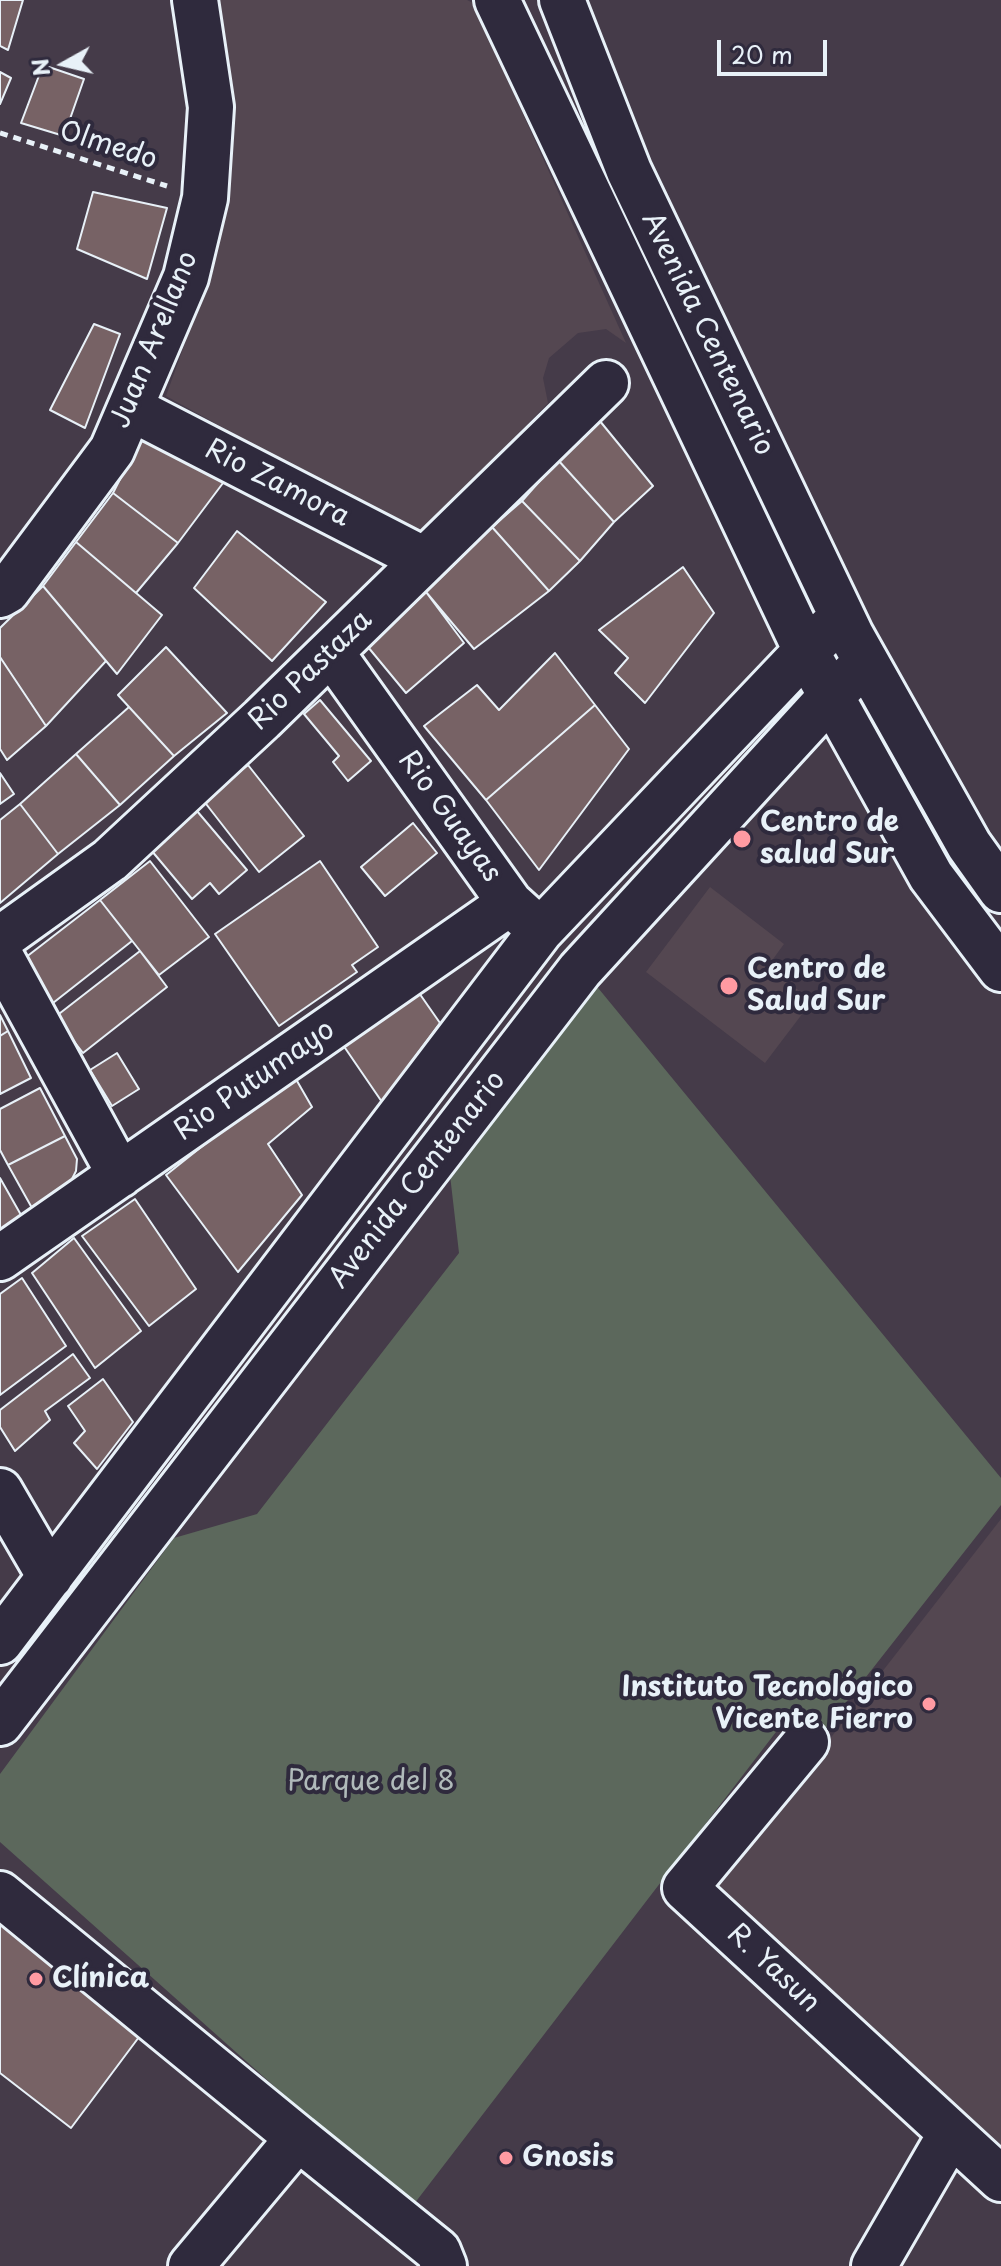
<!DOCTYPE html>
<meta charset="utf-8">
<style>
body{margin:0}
#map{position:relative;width:1001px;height:2266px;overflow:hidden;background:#453b49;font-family:"Playpen Sans",sans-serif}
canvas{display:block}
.north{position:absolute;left:24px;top:24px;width:80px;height:80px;-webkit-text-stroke:6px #2f2a3d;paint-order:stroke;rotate:262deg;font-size:22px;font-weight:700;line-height:32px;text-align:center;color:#e8f1f8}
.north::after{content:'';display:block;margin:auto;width:28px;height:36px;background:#e8f1f8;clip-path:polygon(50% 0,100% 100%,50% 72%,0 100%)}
.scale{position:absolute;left:717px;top:40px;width:110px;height:36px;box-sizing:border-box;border:4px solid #e8f1f8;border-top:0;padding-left:10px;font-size:24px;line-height:28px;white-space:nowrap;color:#e8f1f8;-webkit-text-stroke:6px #2f2a3d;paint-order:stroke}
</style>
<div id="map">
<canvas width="1001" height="2266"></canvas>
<div class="north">N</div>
<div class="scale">20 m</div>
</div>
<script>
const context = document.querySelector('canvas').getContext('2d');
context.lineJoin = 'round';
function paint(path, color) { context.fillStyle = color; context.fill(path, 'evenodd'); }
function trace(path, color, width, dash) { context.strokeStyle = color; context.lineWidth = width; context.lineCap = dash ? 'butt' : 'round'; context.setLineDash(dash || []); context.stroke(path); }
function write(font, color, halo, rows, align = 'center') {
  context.font = font + ' "Playpen Sans",sans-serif'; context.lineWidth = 8; context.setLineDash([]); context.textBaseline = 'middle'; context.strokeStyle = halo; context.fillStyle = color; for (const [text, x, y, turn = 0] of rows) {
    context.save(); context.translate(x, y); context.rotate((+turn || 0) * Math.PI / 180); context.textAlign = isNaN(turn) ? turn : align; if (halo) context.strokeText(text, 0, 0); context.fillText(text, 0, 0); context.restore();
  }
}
const built = new Path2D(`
 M217,0H467L473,3L626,343L606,329L578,333L549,358L543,378L548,403L419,536L166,396L193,321L219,230L231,151L225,35Z
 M710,887L784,944L768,966L812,1001L765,1063L646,972Z
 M1001,1519V2146L713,1889Z`);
const green = new Path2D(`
 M594,983L1001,1478V1505L822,1733L789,1715L411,2208L0,1842V1774L174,1538L257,1514L459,1253L450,1175Z`);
const building = new Path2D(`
 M0,0H23L8,50L0,46Z
 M43,65L84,79L64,136L21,123Z
 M0,72L11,78L0,104Z
 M93,192L167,208L147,279L77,249Z
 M94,324L120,334L85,428L50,410Z
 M595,415L653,486L614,522L558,460Z
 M144,432L229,475L178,543L113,493Z
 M558,460L614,522L580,561L522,501Z
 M113,493L178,543L136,593L76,542Z
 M522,501L580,561L549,591L492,527Z
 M492,527L549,591L474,649L426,592Z
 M237,531L326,602L272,661L194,588Z
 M76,542L162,615L117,674L43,586Z
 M683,567L714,613L645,703L615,673L628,658L599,630Z
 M43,586L106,661L46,726L0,657V628Z
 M426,592L464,643L406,693L368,647Z
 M166,647L227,713L174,756L118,695Z
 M555,653L595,705L486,800L424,726L477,685L499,710Z
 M0,657L46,726L7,760L0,749Z
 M320,700L371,761L348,781L333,762L339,756L304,714Z
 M595,705L629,749L539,870L486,800Z
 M129,707L174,756L120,805L76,754Z
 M76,754L120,805L58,854L20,804Z
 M248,765L304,836L259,872L203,800Z
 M0,773L14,794L0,804Z
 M20,804L58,854L0,903V820Z
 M197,811L247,870L219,894L210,883L192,899L151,850Z
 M413,823L437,853L385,896L361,867Z
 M150,861L209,937L159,975L100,900Z
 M320,861L378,947L352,965L357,972L279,1026L215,934Z
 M100,900L132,941L53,1003L21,961Z
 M140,951L167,987L83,1053L55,1017Z
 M417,990L440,1023L382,1102L343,1045Z
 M0,1015L8,1031L0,1036Z
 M8,1031L31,1078L0,1094V1036Z
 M117,1053L139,1089L112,1106L90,1070Z
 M293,1074L312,1107L268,1144L302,1195L238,1272L166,1175Z
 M40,1088L65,1136L8,1165L0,1150V1109Z
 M65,1136L77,1159L76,1171L70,1183L37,1217L8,1165Z
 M0,1178L25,1222L0,1236Z
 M135,1199L196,1289L149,1326L82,1236Z
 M74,1238L141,1331L95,1368L32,1273Z
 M22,1278L66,1346L0,1395V1294Z
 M73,1354L90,1378L45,1411L50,1420L15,1451L0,1427V1410Z
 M103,1379L133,1422L97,1469L74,1443L85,1431L68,1406Z
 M0,1924L142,2033L71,2128L0,2073Z`);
const path = new Path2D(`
 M0,133L167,186`);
const minor = new Path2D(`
 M497,0L806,651L931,876L1001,969
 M562,0L629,171L851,635L969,845L1001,890
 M130,408L425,560
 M0,595L7,591L112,450L186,277L205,198L211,107L195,0
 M331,652L510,903L532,923
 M0,939L110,860L262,719L606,383
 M0,955L120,1175
 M0,1258L510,903
 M0,1491L50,1577
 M0,1642L541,930L806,651L842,617
 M0,1723L580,970L830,697L866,662
 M806,1742L685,1888L1001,2179
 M0,1894L298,2138L191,2266
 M298,2138L438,2251L444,2266
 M874,2266L951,2133`);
const markers = [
 [742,839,10,"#ff9aa2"],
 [729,986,10,"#ff9aa2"],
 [929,1704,8,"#ff9aa2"],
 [36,1979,8,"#ff9aa2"],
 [506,2158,8,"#ff9aa2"]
];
const streetNames = [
 ["Olmedo",108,146,18],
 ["Avenida Centenario",707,334,64],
 ["Juan Arellano",155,340,-68],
 ["Rio Zamora",277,484,27],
 ["Rio Pastaza",311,671,-44],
 ["Rio Guayas",449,817,54],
 ["Rio Putumayo",255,1081,-35],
 ["Avenida Centenario",418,1180,-52],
 ["R. Yasun",773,1969,43]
];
const poiNames = [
 ["Centro de",760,823],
 ["salud Sur",760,855],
 ["Centro de",747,970],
 ["Salud Sur",747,1002],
 ["Instituto Tecnológico",913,1688,"right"],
 ["Vicente Fierro",913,1720,"right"],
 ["Clínica",52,1979],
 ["Gnosis",522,2158]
];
const parkNames = [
 ["Parque del 8",371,1782]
];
paint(built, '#544751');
paint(green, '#5c685c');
paint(building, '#776265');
trace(building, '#e8f1f8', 2);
trace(minor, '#e8f1f8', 50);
trace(path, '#e8f1f8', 5, [8, 6]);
trace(minor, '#2f2a3d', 44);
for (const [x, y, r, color] of markers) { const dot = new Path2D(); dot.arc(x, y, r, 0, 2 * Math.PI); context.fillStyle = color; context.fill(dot); trace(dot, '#2f2a3d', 3); }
write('28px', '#e8f1f8', '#2f2a3d', streetNames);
write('bold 28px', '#e8f1f8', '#2f2a3d', poiNames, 'left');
write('28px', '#b0baba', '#2f2a3d', parkNames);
</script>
